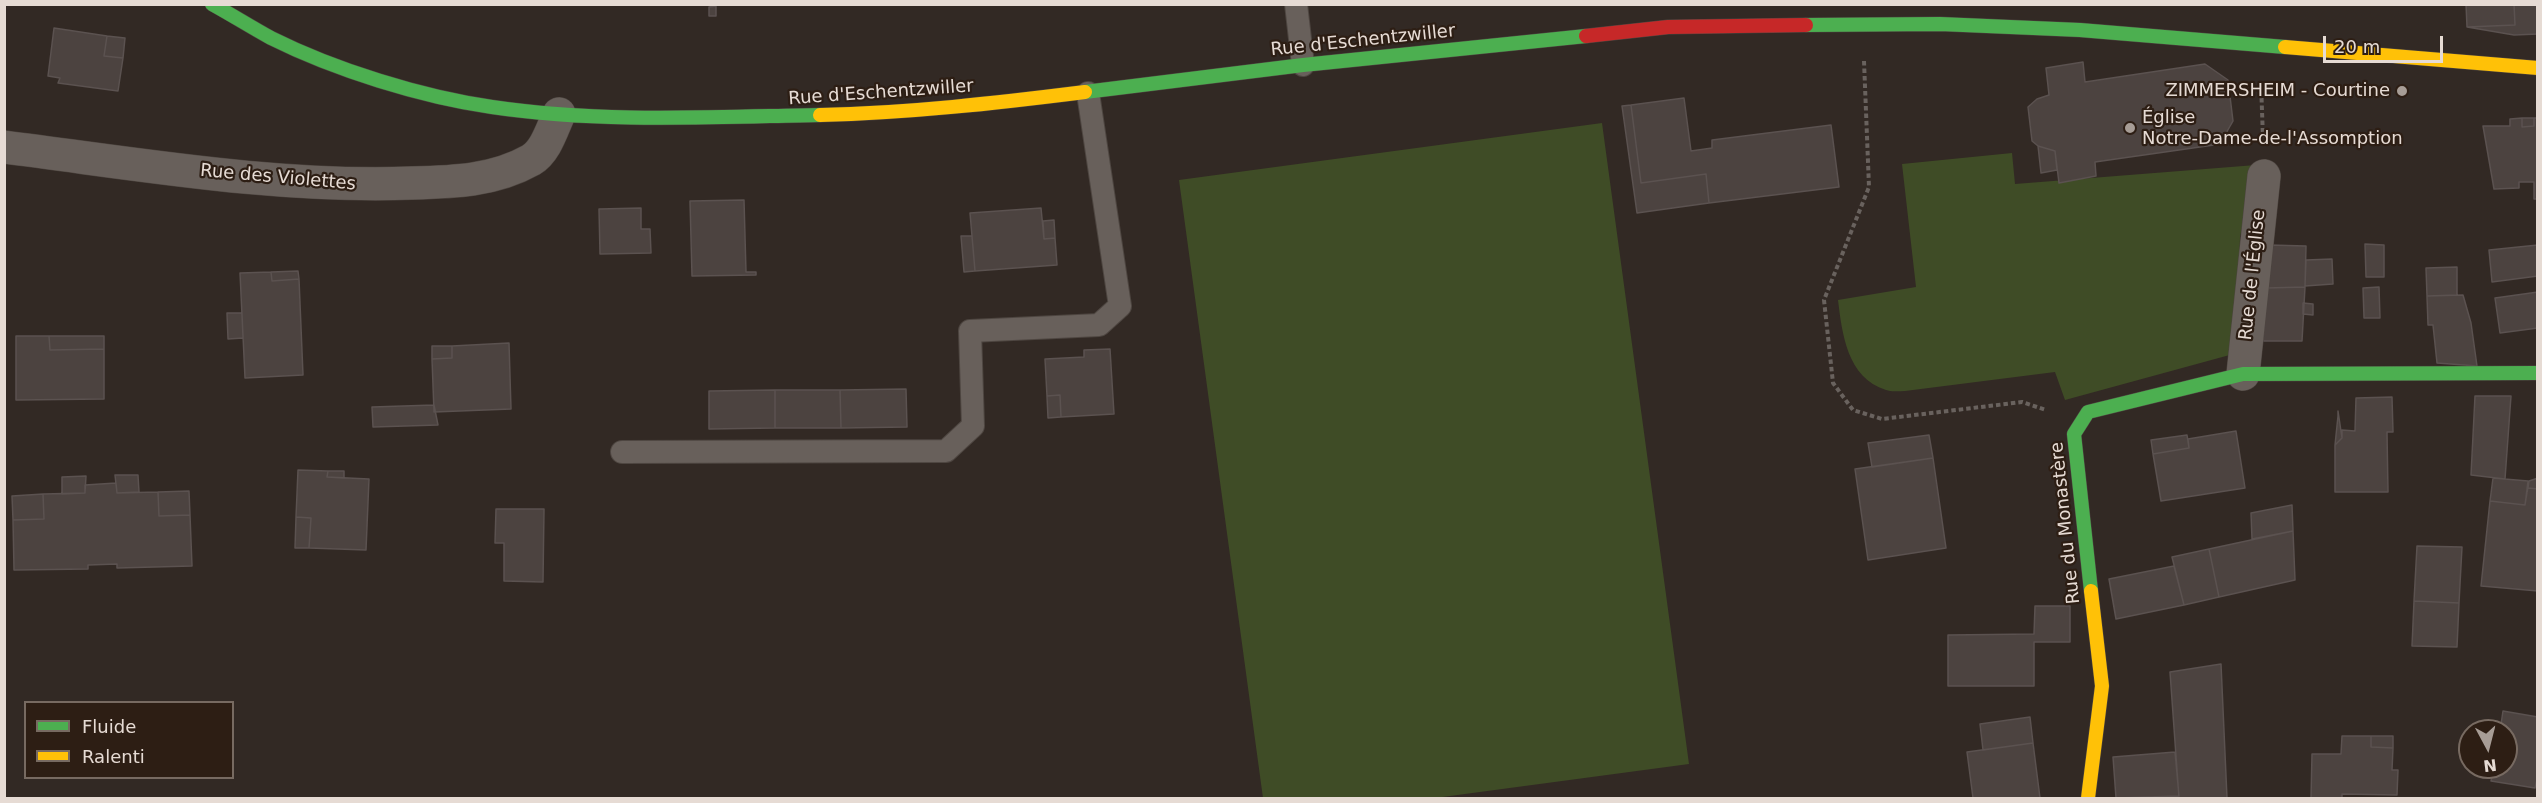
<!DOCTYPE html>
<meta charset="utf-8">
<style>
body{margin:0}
#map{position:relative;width:2542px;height:803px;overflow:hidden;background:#322924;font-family:"DejaVu Sans",sans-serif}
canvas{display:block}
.frame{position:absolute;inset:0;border:6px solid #e6dbd4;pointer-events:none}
.legend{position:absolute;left:24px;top:701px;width:210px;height:78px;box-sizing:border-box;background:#2d1e14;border:2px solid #776a61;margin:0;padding:8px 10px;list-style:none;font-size:18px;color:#e6dbd4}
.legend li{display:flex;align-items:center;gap:12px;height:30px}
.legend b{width:30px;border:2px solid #776a61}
.north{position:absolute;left:2458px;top:719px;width:60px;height:60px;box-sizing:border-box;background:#2d1e14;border:2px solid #776a61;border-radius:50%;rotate:173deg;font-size:16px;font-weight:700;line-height:24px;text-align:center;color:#e6dbd4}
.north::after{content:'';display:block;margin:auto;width:21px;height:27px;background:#a79d96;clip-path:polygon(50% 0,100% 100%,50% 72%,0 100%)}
.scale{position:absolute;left:2323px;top:36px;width:120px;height:27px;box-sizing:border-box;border:3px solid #e6dbd4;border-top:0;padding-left:8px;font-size:18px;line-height:21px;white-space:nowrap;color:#e6dbd4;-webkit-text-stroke:4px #2d1e14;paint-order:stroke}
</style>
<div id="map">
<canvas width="2542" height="803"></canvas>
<div class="frame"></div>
<ul class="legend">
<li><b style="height:8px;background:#4caf50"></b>Fluide</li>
<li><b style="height:8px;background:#ffc107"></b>Ralenti</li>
</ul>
<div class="north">N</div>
<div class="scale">20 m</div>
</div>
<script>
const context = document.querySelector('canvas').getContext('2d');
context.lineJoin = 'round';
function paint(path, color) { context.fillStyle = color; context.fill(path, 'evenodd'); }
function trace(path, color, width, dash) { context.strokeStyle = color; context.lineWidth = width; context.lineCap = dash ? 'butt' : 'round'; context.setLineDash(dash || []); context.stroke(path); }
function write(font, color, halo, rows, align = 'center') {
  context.font = font + ' "DejaVu Sans",sans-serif'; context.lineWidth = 4.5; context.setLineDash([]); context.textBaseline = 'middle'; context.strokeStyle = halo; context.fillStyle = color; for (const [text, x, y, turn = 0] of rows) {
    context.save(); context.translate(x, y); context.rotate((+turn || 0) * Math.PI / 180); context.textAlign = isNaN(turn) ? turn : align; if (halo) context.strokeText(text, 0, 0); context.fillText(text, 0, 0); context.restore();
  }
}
const green = new Path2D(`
 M1602,123L1689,764L1435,798H1263L1179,180Z
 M2012,153L2015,184L2256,165L2240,237L2237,353L2065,400L2055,372L1905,391C1899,391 1891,392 1886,390C1847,378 1842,333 1838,300L1916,287L1902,164Z`);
const building = new Path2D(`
 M2466,4H2514L2515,25L2467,27Z
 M2514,4H2538V34L2514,35L2467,27L2515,25Z
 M716,6V16H709V7Z
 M54,28L107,36L104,56L123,58L118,91L58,83L60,78L48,76Z
 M107,36L125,38L123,58L104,56Z
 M2083,62L2085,82L2205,64L2228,80L2233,121L2225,135L2214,145L2095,162L2096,176L2059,183L2055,151L2038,146L2032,141L2028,107L2037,99L2049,95L2046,68Z
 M1684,98L1691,151L1712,148V140L1831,125L1839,187L1709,203L1706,174L1641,183L1631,105Z
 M1631,105L1641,183L1706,174L1709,203L1637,213L1622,106Z
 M2522,118H2534V126L2522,127Z
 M2522,118V127L2534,126V118H2538V199H2534V182H2519V188L2494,189L2483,126H2510V119Z
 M2038,146L2055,151L2057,170L2041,173Z
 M744,200L746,272H756V275L692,276L690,201Z
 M641,208V229H650L651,253L600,254L599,209Z
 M1041,208L1044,239L1055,238L1057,265L975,271L970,213Z
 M1054,220L1055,238L1044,239L1043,221Z
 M961,236H972L975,271L964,272Z
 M2365,244L2384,245V277H2366Z
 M2269,245L2306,246L2305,287L2266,288Z
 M2538,245V276L2492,282L2489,250Z
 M2332,259L2333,284L2305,286L2306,260Z
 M2457,267V295L2427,296L2426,268Z
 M298,271L299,279L272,281L271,272Z
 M271,272L272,281L299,279L303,375L245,378L240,273Z
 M2305,287L2302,341H2263L2266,288Z
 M2379,287L2380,318H2364L2363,288Z
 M2538,292V328L2500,333L2495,298Z
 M2463,295L2471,323L2477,366L2437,363L2433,325H2428L2427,296Z
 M2303,303L2313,304V315L2303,314Z
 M227,313H242L243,338L228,339Z
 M16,336H49L50,350L104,349V399L16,400Z
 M49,336H104V349L50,350Z
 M509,343L511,409L434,412L432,359L452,358V346Z
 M432,346H452V358L432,359Z
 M1110,349L1114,414L1061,417L1060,395L1047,396L1045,359L1084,357V350Z
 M906,389L907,427L841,428L840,390Z
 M775,390H840L841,428H775Z
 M775,390V428L709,429V391Z
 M1060,395L1061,417L1048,418L1047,396Z
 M2475,396H2511L2505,479L2471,475Z
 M2392,397L2393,432H2387L2388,492H2335V445L2342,438V430L2355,431L2356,398Z
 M434,405L438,425L373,427L372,407Z
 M2338,411L2342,438L2335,445L2338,416Z
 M2236,431L2245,488L2161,501L2153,454L2189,448L2188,439Z
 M1929,435L1933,458L1872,467L1868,443Z
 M2187,435L2189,448L2153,454L2151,440Z
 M1933,458L1946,548L1868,560L1855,469Z
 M298,470L328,471L327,477L369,479L366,550L309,548L311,518L296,517Z
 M328,471H344V478L327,477Z
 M115,475H138L139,492L117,493Z
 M86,476L85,493L62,494V477Z
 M2493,478L2528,481L2525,505L2490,501Z
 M2538,478V489L2528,488L2529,481Z
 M2529,481L2528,488L2538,489V591L2481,586L2490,501L2525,505Z
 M116,483L117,493L158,492L159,516L190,515L192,566L117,568V564L88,565V569L14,570L13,520L44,519L43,494L85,493V485Z
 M189,491L190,515L159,516L158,492Z
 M43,494L44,519L13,520L12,496Z
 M2292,505L2293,531L2252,539L2251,513Z
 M496,509H544L543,582L504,581V543H495Z
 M296,517L311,518L309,548H295Z
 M2293,531L2295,580L2219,597L2209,549Z
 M2417,546L2462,547L2459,603L2414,601Z
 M2209,549L2219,597L2184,605L2172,557Z
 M2174,566L2184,605L2116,619L2109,579Z
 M2414,601L2459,603L2457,647L2412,646Z
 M2035,606H2070V642H2034V686H1948V635L2034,634Z
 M2221,664L2227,798H2179L2170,672Z
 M2503,711L2538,717V775L2535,788L2491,781L2494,767H2506V731H2500Z
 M2030,717L2033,743L1983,750L1980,724Z
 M2342,736H2371V747L2393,748L2392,770H2398L2397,795L2342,794V798H2311L2312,754H2341Z
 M2371,736H2393V748L2371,747Z
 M2033,743L2040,798H1973L1967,752Z
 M2175,752L2179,796L2116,798L2113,757Z`);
const path = new Path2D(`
 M1864,61L1869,187L1824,300L1833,383L1853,410L1882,419L2022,402L2046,410
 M2261,83L2263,138`);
const lane = new Path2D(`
 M1296,4L1303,65
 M622,452L946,451L973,426L970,331L1099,325L1120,306L1088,93`);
const street = new Path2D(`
 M4,147C140,164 275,188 412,183C453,182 494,181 531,160C546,151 552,129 559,114
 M2243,374L2264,176`);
const fast = new Path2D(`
 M212,4C232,15 251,27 271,38C335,70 422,97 492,107C600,123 711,117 820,115
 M1806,25L1940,24L2080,30L2285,47
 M1085,92L1303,65L1586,36
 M2091,591L2074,434L2088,412L2243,374L2538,373`);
const slow = new Path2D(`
 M2285,47L2538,68
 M820,115C909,113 997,103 1085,92
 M2088,798L2102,686L2091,591`);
const jam = new Path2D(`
 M1586,36L1668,27L1806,25`);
const markers = [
 [2402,91,6,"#a79d96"],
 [2130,128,6,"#a79d96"]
];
const streetNames = [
 ["Rue d'Eschentzwiller",1363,41,-6],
 ["Rue d'Eschentzwiller",881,93,-4],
 ["Rue des Violettes",278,178,5],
 ["Rue de l'Église",2253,275,-84],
 ["Rue du Monastère",2066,523,-96]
];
const poiNames = [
 ["ZIMMERSHEIM - Courtine",2390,91],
 ["Église",2142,118,"left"],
 ["Notre-Dame-de-l'Assomption",2142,139,"left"]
];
paint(green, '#3f4c26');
paint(building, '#4c4340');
trace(building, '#5b5250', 1.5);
trace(lane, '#4e4641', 24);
trace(street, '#4e4641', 34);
trace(fast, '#4e4641', 15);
trace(slow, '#4e4641', 15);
trace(jam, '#4e4641', 15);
trace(path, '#69625e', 4, [4.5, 3]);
trace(lane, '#68605b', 22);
trace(street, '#68605b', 33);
trace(fast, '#4caf50', 14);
trace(slow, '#ffc107', 14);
trace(jam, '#c62828', 14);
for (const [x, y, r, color] of markers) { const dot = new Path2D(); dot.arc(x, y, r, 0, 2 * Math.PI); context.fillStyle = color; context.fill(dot); trace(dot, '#2d1e14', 2); }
write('18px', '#e6dbd4', '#2d1e14', streetNames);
write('18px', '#e6dbd4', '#2d1e14', poiNames, 'right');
</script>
